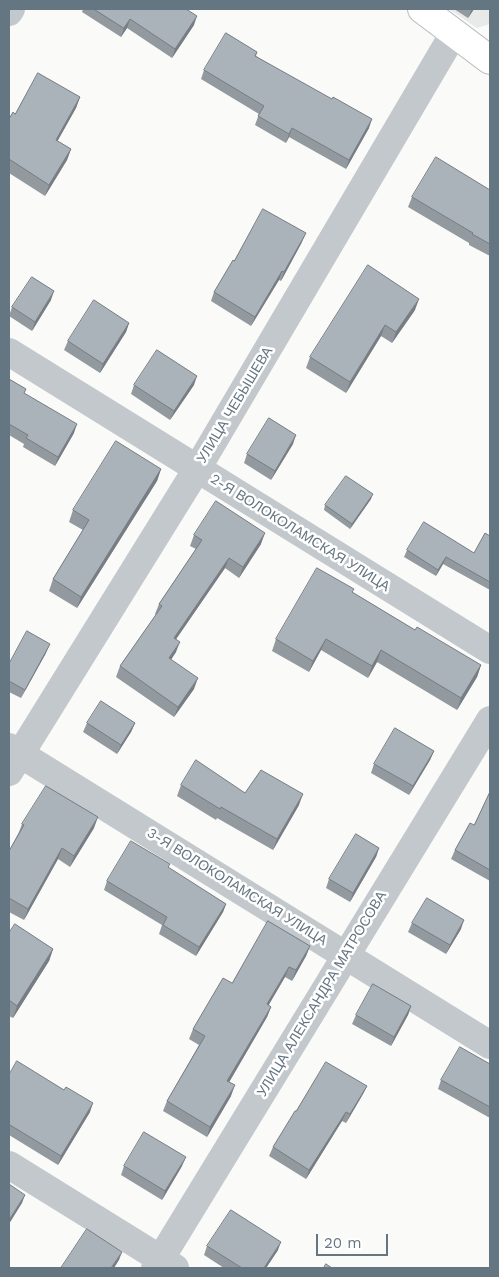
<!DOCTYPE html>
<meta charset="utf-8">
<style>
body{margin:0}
#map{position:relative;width:499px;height:1277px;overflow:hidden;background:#fafaf8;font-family:"Work Sans",sans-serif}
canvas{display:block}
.frame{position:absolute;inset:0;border:10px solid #657683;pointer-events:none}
.scale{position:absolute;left:316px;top:1234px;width:72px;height:22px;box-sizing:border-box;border:2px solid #657683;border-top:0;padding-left:6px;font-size:15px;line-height:18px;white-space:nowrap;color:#657683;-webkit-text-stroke:4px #fff;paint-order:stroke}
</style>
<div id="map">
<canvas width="499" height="1277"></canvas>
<div class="frame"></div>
<div class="scale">20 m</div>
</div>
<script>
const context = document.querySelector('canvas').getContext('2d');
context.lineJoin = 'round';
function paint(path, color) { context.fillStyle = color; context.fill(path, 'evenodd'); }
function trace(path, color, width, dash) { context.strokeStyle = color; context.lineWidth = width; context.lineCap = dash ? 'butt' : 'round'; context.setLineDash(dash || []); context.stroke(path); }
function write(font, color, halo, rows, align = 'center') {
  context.font = font + ' "Work Sans",sans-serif'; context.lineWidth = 5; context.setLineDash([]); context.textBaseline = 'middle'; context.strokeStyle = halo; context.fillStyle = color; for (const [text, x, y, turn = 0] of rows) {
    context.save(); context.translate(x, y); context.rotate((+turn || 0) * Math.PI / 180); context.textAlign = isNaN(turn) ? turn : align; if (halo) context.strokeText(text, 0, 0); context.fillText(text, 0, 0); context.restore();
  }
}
const built = new Path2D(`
 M449,9H490V24L477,28Z`);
const minor = new Path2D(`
 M9,12L11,9
 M9,352L490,650
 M9,747L490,1045
 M9,772L197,469L454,33
 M9,1165L175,1268
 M155,1268L490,720`);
const secondary = new Path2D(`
 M422,9L490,60`);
const wall = new Path2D(`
 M83,9H186L194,25L172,58L127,28L121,37L82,12Z
 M454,9H474L468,18Z
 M257,52L256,56L369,128L346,169L289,137L286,143L255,125L259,114L201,79L204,70Z
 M80,97L76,108L57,141L71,149L67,160L45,196L9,173V119L15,114Z
 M490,190V256L469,245V243L408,207L412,197Z
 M302,242L281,281L279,280L251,326L211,301L214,292L234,261Z
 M51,300L32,331L9,316L12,307Z
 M415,310L392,343L381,336L346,393L306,368L310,357Z
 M129,323L126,332L100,373L64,350L68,341Z
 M9,379L26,389L24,393L74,433L55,466L23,447L24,444L9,435Z
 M134,385H194L170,420L131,394Z
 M293,444L271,480L244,463L247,454Z
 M161,469L157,481L77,608L49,591L53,579L83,530L69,522L73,510Z
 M371,499L350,529L324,510L325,505Z
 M194,535L261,544L239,578L225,568L176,639V652L171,660L194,689L174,717L116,677L120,666L156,615L155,614L159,604L196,549L190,546Z
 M490,536V590L443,564L436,576L404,557L407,550L474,553Z
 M354,589L352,592L415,630L481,665L477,677L457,710L377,662L368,678L321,650L309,672L272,651L276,639Z
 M46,653L21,698L9,692V664Z
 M87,723H135L131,732L117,754L83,732Z
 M434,751L430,760L409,795L371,773L374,764Z
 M181,785L245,793L299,805L273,850L217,818L216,820L177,796Z
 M490,792V881L451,859L455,850L474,825Z
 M22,824L94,828L70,867L58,859L24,920L9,912V851L19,832Z
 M379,848L376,857L350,902L326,888L329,879Z
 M168,868L226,904L223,912L196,956L159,934L162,925L104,890L107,881Z
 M412,923L461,929L446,954L408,932Z
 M9,933L53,949L49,961L13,1018L9,1016Z
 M310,946L306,956L292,981L285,977L268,1005L271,1007L267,1017L229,1082L231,1096L207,1137L163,1111L167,1101L199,1045L189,1039L193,1029Z
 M411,1006L408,1015L391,1046L352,1024L356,1015Z
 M490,1064V1118L438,1089L441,1080Z
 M9,1075L90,1112L58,1165L9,1135Z
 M367,1086L363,1094L346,1123L342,1121L306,1179L269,1156L273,1147L296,1111Z
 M124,1166H182L162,1200L121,1175Z
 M207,1246L278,1250L266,1268H224L204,1255Z`);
const shadedWall = new Path2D(`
 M472,9H474L468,18Z
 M197,16L194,25L172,58L175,49Z
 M130,19L127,28L121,37L124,28Z
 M80,97L76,108L52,151L56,140Z
 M372,119L369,128L346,169L349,160Z
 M292,128L289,137L286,143L289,134Z
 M71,149L67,160L45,196L49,185Z
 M306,233L302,242L281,281L284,272Z
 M282,271L279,280L251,326L255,317Z
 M54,291L51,300L32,331L35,322Z
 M419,299L415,310L392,343L396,332Z
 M129,323L126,332L100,373L103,364Z
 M385,325L381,336L346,393L350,382Z
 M197,376L194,385L170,420L174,411Z
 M77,424L74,433L55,466L58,457Z
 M296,435L293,444L271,480L275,471Z
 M161,469L157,481L77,608L81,597Z
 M373,494L371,499L350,529L352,524Z
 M265,533L261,544L239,578L243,567Z
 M446,557L443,564L436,576L438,570Z
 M229,558L225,568L170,648L174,638Z
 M326,639L321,650L309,672L313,661Z
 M180,642L176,652L165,668L169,658Z
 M50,644L46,653L21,698L25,690Z
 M381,650L377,662L368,678L372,666Z
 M481,665L477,677L457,710L461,698Z
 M198,678L194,689L174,717L178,707Z
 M135,723L131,732L117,754L121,745Z
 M434,751L430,760L409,795L413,786Z
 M303,794L299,805L273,850L277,839Z
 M98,817L94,828L70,867L74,856Z
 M62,848L58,859L24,920L28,909Z
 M379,848L376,857L350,902L353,893Z
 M226,904L223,912L196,956L199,947Z
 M464,920L461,929L446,954L450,945Z
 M310,946L306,956L292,981L296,970Z
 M53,949L49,961L13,1018L17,1006Z
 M289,967L285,977L263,1015L267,1004Z
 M411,1006L408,1015L391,1046L394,1037Z
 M271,1007L267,1017L224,1091L227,1081Z
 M235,1085L231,1096L207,1137L210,1127Z
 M367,1086L363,1094L346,1123L350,1114Z
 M93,1103L90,1112L58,1165L61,1156Z
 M346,1112L342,1121L306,1179L309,1170Z
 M186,1157L182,1166L162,1200L165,1191Z
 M25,1195L22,1203L9,1224V1220Z
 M281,1242L278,1250L266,1268H264Z
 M122,1252L119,1260L114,1268H111Z`);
const building = new Path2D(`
 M94,9H186L197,16L175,49L130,19L124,28Z
 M226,33L257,52L255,56L332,99L333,97L372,119L349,160L292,128L289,134L258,116L264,106L204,70Z
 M38,73L80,97L56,140L71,149L49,185L9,159V119L13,112L15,114Z
 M436,157L490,190V244L472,234L473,233L412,197Z
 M263,209L306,233L284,272L282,271L255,317L214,292L233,260L234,261Z
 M368,265L419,299L396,332L385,325L350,382L310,357Z
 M32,277L54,291L35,322L12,307Z
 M94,300L129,323L103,364L68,341Z
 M157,350L197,376L174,411L134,385Z
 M9,379L26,389L24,393L77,424L58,457L26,438L28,435L9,424Z
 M269,418L296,435L275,471L247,454Z
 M116,441L161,469L81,597L53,579L89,520L73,510Z
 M346,476L373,494L352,524L325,505Z
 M216,501L265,533L243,567L229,558L174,638L180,642L169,658L198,678L178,707L120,666L162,606L159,604L202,540L194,535Z
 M424,522L474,553L485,533L490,536V582L446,557L438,570L407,550Z
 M317,568L354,589L352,592L415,630L417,627L481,665L461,698L381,650L372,666L326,639L313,661L276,639Z
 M27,631L50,644L25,690L9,681V664Z
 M101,701L135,723L121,745L87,723Z
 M395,728L434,751L413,786L374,764Z
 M196,760L245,793L261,770L303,794L277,839L221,807L220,809L181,785Z
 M46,786L98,817L74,856L62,848L28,909L9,898V851L24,825L22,824Z
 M490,792V870L455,850L470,823L474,825Z
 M356,834L379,848L353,893L329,879Z
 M131,841L170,864L168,867L226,904L199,947L163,925L167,917L107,881Z
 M427,898L464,920L450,945L412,923Z
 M268,921L310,946L296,970L289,967L267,1004L271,1007L227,1081L235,1085L210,1127L167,1101L205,1036L193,1029L223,978L232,983Z
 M15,924L53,949L17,1006L9,1000V933Z
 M373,984L411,1006L394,1037L356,1015Z
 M460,1047L490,1064V1107L441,1080Z
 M17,1061L64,1090L66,1087L93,1103L61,1156L10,1125L9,1127V1075Z
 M326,1062L367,1086L350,1114L346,1112L309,1170L273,1147L295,1111H296Z
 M144,1132L186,1157L165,1191L124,1166Z
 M9,1184L25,1195L9,1220Z
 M231,1210L281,1242L264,1268H242L207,1246Z
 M87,1229L122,1252L111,1268H61Z
 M326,1264L332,1268H324Z`);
const streetNames = [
 ["УЛИЦА ЧЕБЫШЕВА",235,405,-59],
 ["2-Я ВОЛОКОЛАМСКАЯ УЛИЦА",300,533,32],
 ["3-Я ВОЛОКОЛАМСКАЯ УЛИЦА",237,887,32],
 ["УЛИЦА АЛЕКСАНДРА МАТРОСОВА",322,994,-59]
];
paint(built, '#e8e9e9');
trace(secondary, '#b3babf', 30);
trace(minor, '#c3c8cc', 28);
trace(secondary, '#fff', 28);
paint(wall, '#929a9f');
paint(shadedWall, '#777d82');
paint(building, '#aab3b9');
trace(building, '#777d82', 1);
write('14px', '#657683', '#fff', streetNames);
</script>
